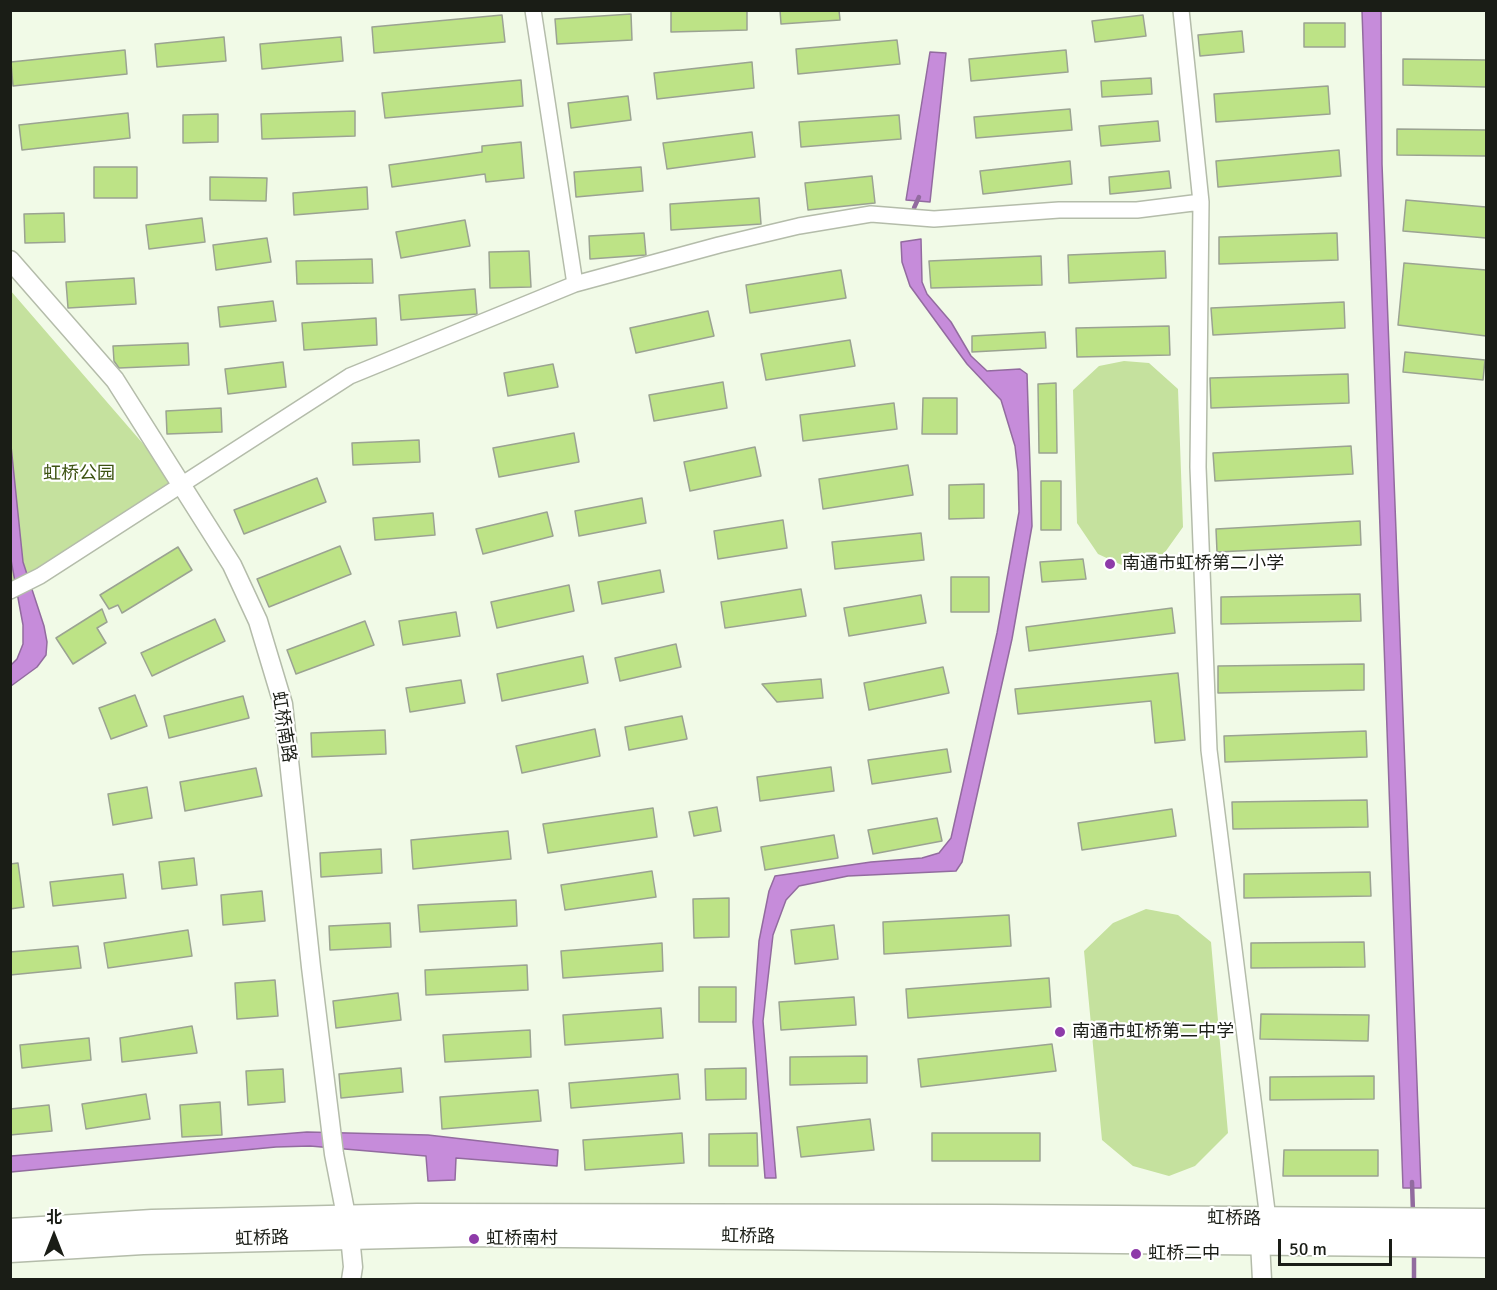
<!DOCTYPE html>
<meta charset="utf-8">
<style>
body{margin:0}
#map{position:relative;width:1497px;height:1290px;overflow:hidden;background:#f1fae7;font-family:Signika,"Noto Sans SC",sans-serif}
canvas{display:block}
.frame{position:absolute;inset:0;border:12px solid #1a1d16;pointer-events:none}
.north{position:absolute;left:24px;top:1206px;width:60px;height:60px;-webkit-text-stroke:4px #fff;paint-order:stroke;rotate:0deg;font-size:16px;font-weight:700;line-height:24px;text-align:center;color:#1a1d16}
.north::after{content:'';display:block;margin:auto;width:21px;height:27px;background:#1a1d16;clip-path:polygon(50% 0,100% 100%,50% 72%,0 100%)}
.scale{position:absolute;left:1278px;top:1239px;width:114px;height:27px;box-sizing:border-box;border:3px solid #1a1d16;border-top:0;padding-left:8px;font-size:18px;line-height:21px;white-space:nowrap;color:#1a1d16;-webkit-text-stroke:4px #fff;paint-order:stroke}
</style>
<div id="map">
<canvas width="1497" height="1290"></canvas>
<div class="frame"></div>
<div class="north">北</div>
<div class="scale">50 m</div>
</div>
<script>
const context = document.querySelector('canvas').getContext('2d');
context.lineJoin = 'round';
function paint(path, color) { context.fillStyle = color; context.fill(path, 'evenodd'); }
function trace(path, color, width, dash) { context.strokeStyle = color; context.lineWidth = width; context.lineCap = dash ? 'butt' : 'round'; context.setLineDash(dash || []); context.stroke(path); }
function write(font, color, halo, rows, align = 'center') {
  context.font = font + ' Signika,"Noto Sans SC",sans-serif'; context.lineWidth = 4.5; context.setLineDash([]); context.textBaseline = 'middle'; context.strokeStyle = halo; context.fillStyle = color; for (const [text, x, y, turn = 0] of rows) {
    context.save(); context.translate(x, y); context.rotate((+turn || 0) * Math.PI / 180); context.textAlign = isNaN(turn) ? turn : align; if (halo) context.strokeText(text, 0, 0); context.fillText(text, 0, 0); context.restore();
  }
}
const green = new Path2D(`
 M10,290L177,483L63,571L11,597Z
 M1124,361L1149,363L1178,389L1183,527L1163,555L1144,565L1126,567L1098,554L1077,523L1073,390L1099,366Z
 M1146,909L1178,915L1211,942L1228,1133L1195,1166L1169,1176L1133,1166L1102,1140L1084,951L1113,923Z`);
const water = new Path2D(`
 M1362,11H1381L1382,164L1421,1188H1403Z
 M930,52L946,53L930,202L906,200Z
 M921,239L922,282L927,294L951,322L971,356L987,371L1020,369L1027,374L1032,526L1012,639L962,862L956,871L848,876L799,886L786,900L773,935L763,1021L776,1178H765L753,1022L759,941L769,891L775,876L871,862L922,858L939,853L951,838L997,633L1019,512L1018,472L1015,446L1001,400L967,364L910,286L902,262L901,242Z
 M10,436L23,562L44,626L47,642L46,655L37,667L11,686V665L17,659L23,644V625L11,560Z
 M307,1132L428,1135L558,1150L557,1166L456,1158L455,1180L428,1181L426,1156L310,1146L276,1147L11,1172V1156Z`);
const stream = new Path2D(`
 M914,208L919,197
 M1412,1182L1413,1213
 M1414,1251V1280`);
const building = new Path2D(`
 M671,10H747V30L671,32Z
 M780,10H839L840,20L781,24Z
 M631,14L632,40L557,44L555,19Z
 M502,15L505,42L374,53L372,27Z
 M1143,15L1146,36L1095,42L1092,21Z
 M1304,23H1345V47H1304Z
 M1242,31L1244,52L1200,56L1198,35Z
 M224,37L226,61L157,67L155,44Z
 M341,37L343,61L262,69L260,44Z
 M897,40L900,64L798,74L796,49Z
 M125,50L127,74L13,86L11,62Z
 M1066,50L1068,72L971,81L969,59Z
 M1403,59L1486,60V87L1403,85Z
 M752,62L754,88L657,99L654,73Z
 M1151,78L1152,94L1102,97L1101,81Z
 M521,80L523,106L385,118L382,93Z
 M1328,86L1330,114L1216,122L1214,94Z
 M628,96L631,120L571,128L568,103Z
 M1070,109L1072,130L976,138L974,117Z
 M355,111V136L262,139L261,114Z
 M128,113L130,138L22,150L19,125Z
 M218,114V142L183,143V115Z
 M899,115L901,139L801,147L799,122Z
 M1158,121L1160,141L1101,146L1099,126Z
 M1397,129L1486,130V156L1397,155Z
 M752,132L755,157L667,169L663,143Z
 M521,142L524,178L486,182L485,174L392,187L389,165L482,152V146Z
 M1339,150L1341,176L1218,187L1216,161Z
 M1070,161L1072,184L983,194L980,171Z
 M94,167H137V198H94Z
 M641,167L643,191L576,197L574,172Z
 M1169,171L1171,188L1110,194L1109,177Z
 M872,176L875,203L808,210L805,183Z
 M210,177L267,178L266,201L210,200Z
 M367,187L368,209L294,215L293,193Z
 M759,198L761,224L671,230L670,204Z
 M1406,200L1486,207V238L1403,231Z
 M64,213L65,242L25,243L24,214Z
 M202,218L205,242L149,249L146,225Z
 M465,220L470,246L401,258L396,232Z
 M644,233L646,255L590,259L589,236Z
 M1337,233L1338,260L1219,264V237Z
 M267,238L271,262L216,270L213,245Z
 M529,251L531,287L490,288L489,252Z
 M1165,251L1166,278L1069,283L1068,255Z
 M1041,256L1042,285L931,288L929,261Z
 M372,259L373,283L297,284L296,261Z
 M1404,263L1486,270V336L1398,325Z
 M841,270L846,298L750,313L746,285Z
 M134,278L136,304L68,308L66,282Z
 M475,289L477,314L401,320L399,295Z
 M273,301L276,321L220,327L218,307Z
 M1344,302L1345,328L1213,335L1211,308Z
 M708,311L714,336L636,353L630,328Z
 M376,318L377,345L304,350L302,323Z
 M1169,326L1170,355L1077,357L1076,328Z
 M1045,332L1046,348L972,352V336Z
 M850,340L855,366L766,380L761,354Z
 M188,343L189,365L119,368L114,361L113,346Z
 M1405,352L1485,360L1483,380L1403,372Z
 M283,362L286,387L228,394L225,369Z
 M553,364L558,387L508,396L504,373Z
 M1348,374L1349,403L1211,408L1210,378Z
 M723,382L727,408L654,421L649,395Z
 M1056,383L1057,453H1039L1038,384Z
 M923,398H957V434H922Z
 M894,403L897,429L803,441L800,415Z
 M221,408L222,432L167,434L166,411Z
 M574,433L579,462L499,477L493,448Z
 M419,440L420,462L353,465L352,443Z
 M1351,446L1353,474L1215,481L1213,453Z
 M755,447L761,476L690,491L684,462Z
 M908,465L913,495L823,509L819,479Z
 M317,478L326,502L244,534L234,510Z
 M1041,481H1061V530H1041Z
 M984,484V518L949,519V485Z
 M642,498L646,523L579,536L575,511Z
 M547,512L553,536L483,554L476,529Z
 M433,513L435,535L375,540L373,518Z
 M783,520L787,548L718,559L714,531Z
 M1360,521L1361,545L1217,552L1216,529Z
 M921,533L924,560L835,569L832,542Z
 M340,546L351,574L269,607L257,579Z
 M178,547L192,570L122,613L118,605L109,609L100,595Z
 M1083,559L1086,579L1042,582L1040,562Z
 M660,570L664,592L602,604L598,582Z
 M951,577H989V612H951Z
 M569,585L574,611L497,628L491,602Z
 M801,589L806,616L725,628L721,602Z
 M1360,594L1361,621L1221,624V597Z
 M921,595L926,623L849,636L844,608Z
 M1172,608L1175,633L1029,651L1026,627Z
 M102,609L107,622L97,628L106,643L73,664L56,638Z
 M456,612L460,636L403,645L399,621Z
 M215,619L225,641L152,676L141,653Z
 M365,621L374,645L296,674L287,650Z
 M676,644L681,667L620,681L615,658Z
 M583,656L588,683L502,701L497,674Z
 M1364,664V690L1218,693V666Z
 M943,667L949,693L869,710L864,683Z
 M1178,673L1185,740L1155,743L1151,701L1018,714L1015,689Z
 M821,679L823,698L777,702L762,684Z
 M461,680L465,703L410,712L406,688Z
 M135,695L147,726L111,739L99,708Z
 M243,696L249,718L169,738L164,716Z
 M682,716L687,739L629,750L625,727Z
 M595,729L600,756L522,773L516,746Z
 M385,730L386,754L312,757L311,733Z
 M1366,731L1367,757L1225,762L1224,736Z
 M947,749L951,772L872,784L868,760Z
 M831,767L834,791L760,801L757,777Z
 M256,768L262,796L185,811L180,782Z
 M147,787L152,818L113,825L108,794Z
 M1367,800L1368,827L1233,829L1232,802Z
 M717,807L721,831L694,836L689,812Z
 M653,808L657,837L548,853L543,824Z
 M1172,809L1176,836L1082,850L1078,823Z
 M937,818L942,841L873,854L868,830Z
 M508,831L511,859L413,869L411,840Z
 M834,835L838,858L765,870L761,847Z
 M381,849L382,873L321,877L320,853Z
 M194,858L197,885L162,889L159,862Z
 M18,863L24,907L10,909V864Z
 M652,871L656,897L565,910L561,885Z
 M1370,872L1371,896L1244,898V874Z
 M123,874L126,898L53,906L50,882Z
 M262,891L265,921L223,925L221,895Z
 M729,898V937L694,938L693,899Z
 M516,900L517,926L420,932L418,905Z
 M1009,915L1011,946L884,954L883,922Z
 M390,923L391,947L330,950L329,926Z
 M834,925L838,959L795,964L791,930Z
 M188,930L192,956L108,968L104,943Z
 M1364,942L1365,967L1251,968V943Z
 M662,943L663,971L563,978L561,951Z
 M78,946L81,968L10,975V952Z
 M527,965L528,990L426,995L425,970Z
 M1049,978L1051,1007L908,1018L906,989Z
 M275,980L278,1016L237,1019L235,983Z
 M699,987H736V1022H699Z
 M398,993L401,1020L336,1028L333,1001Z
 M854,997L856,1025L781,1030L779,1002Z
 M661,1008L663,1038L565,1045L563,1015Z
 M1261,1014L1369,1015L1368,1041L1260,1039Z
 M192,1026L197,1053L122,1062L120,1038Z
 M530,1030L531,1057L445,1062L443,1035Z
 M89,1038L91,1060L22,1068L20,1045Z
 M1052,1044L1056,1071L921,1087L918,1059Z
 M867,1056V1083L790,1085V1057Z
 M401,1068L403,1092L341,1098L339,1074Z
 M746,1068V1099L706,1100L705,1069Z
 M283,1069L285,1102L248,1105L246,1071Z
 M678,1074L680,1099L571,1108L569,1083Z
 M1374,1076V1099L1270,1100V1077Z
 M538,1090L541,1121L442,1129L440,1097Z
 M146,1094L150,1119L86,1129L82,1104Z
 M220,1102L222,1135L182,1137L180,1105Z
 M49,1105L52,1131L10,1135V1109Z
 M870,1119L874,1150L801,1157L797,1127Z
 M682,1133L684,1163L585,1170L583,1140Z
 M757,1133L758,1166H709V1134Z
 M932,1133H1040V1161H932Z
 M1284,1150H1378V1176H1283Z`);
const minor = new Path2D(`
 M533,10L575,284
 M1181,10L1201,202L1198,467L1209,750L1268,1219
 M10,591L40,576L350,376L575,284L719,245L799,226L871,214L934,219L1059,210H1137L1201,202`);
const tertiary = new Path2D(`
 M10,260L115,380L232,565L258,621L283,704L311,967L334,1154L350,1236L353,1267L351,1280
 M1260,1242L1262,1280`);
const primary = new Path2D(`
 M10,1231L152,1222L417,1216L992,1217L1486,1221
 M10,1250L143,1242L473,1234L1486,1245`);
const markers = [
 [1110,564,6,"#8e3ba9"],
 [1060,1032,6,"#8e3ba9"],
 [474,1239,6,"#8e3ba9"],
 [1136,1254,6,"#8e3ba9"]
];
const parkNames = [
 ["虹桥公园",79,474]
];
const poiNames = [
 ["南通市虹桥第二小学",1122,564],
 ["南通市虹桥第二中学",1072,1032],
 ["虹桥南村",486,1239],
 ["虹桥二中",1148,1254]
];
const streetNames = [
 ["虹桥南路",283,727,81],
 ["虹桥路",1234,1219,1],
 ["虹桥路",748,1237,1],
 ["虹桥路",262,1239,-2]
];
paint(green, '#c5e19e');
paint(water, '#c68cda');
trace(water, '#926b9f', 1.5);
trace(stream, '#926b9f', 4.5);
paint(building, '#bde386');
trace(building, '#9ba392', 1.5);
trace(minor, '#b4bcaa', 18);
trace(tertiary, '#b4bcaa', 21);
trace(primary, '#b4bcaa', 27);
trace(minor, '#fff', 15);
trace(tertiary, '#fff', 18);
trace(primary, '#fff', 24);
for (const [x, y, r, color] of markers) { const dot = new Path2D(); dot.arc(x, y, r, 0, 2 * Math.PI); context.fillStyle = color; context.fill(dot); trace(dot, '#fff', 2); }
write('18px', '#3c5211', '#fff', parkNames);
write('18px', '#1a1d16', '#fff', poiNames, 'left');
write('18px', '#1a1d16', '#fff', streetNames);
</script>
